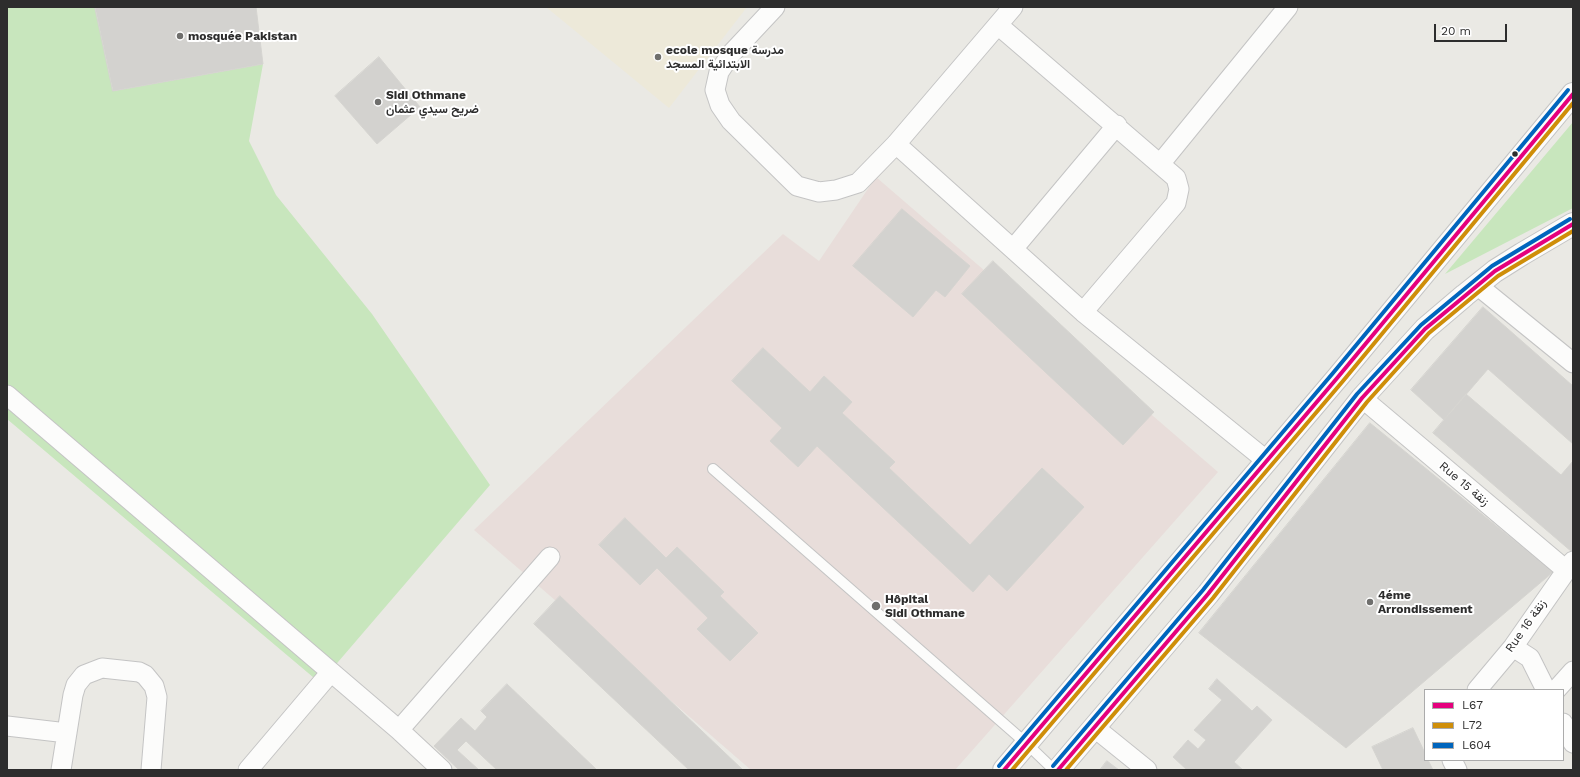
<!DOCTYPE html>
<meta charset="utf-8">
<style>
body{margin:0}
#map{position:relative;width:1580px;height:777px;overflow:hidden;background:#eae9e4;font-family:"Work Sans",sans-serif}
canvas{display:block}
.frame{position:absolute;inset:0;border:8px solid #2d2d2d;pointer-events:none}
.legend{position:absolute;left:1424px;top:689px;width:140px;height:72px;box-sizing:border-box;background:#fff;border:1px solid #ababab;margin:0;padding:5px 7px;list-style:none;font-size:12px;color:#2d2d2d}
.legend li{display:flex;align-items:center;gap:8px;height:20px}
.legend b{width:20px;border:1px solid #ababab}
.scale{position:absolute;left:1434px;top:24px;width:73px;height:18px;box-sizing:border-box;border:2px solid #2d2d2d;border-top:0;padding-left:5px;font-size:12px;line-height:14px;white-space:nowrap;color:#2d2d2d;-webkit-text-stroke:3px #fff;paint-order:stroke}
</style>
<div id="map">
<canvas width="1580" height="777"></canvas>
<div class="frame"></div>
<ul class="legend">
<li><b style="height:5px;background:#e5007d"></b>L67</li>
<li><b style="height:5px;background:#cf8e09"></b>L72</li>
<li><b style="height:5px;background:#0065bd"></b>L604</li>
</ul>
<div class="scale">20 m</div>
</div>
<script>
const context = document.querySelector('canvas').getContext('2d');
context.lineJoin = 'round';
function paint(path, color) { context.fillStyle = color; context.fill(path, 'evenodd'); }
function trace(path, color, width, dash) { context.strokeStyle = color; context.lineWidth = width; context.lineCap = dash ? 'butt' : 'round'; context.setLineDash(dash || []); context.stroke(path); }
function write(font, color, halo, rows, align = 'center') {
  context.font = font + ' "Work Sans",Vazirmatn,sans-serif'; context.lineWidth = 4; context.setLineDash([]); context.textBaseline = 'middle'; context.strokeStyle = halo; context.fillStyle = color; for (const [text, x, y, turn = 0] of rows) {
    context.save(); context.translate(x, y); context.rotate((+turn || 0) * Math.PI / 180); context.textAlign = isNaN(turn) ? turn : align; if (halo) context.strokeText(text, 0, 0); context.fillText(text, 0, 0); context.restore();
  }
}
const education = new Path2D(`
 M546,7H747L669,108Z`);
const medical = new Path2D(`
 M876,177L1218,472L955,770H751L474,530L783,234L819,261Z`);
const green = new Path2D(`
 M7,7H95L113,91L263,64L249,141L276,195L372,314L490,485L320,683L7,419Z
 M1573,122V208L1445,274Z`);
const building = new Path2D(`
 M95,7H256L263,64L113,91Z
 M379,57L420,107L377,144L335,96Z
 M902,209L970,266L945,297L936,290L913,317L853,266Z
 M993,261L1154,412L1123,445L962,294Z
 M1483,307L1573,386V444L1488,369L1444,420L1411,390Z
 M763,348L810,392L824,376L852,402L842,413L895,462L889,468L970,545L1042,468L1084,507L1007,591L989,574L973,592L817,446L798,467L770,441L782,428L732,381Z
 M1466,394L1561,475L1573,461L1572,552L1433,433Z
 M1370,423L1553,572L1346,748L1199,633Z
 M625,518L666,558L677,547L724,592L720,596L758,633L730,661L697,629L708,618L657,568L640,585L599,545Z
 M560,596L743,770H689L534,624Z
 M1217,679L1252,711L1257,706L1272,720L1234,762L1243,770H1187L1173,757L1188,740L1198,749L1206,740L1194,730L1222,700L1209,689Z
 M507,684L597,770H497L466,741L457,750L479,770H459L434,746L461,718L475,731L487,717L481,711Z
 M1413,728L1425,753V760H1428L1433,770H1383L1372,747Z
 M1107,761L1119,770H1100Z`);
const lane = new Path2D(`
 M713,469L1027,744L1054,770`);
const street = new Path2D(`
 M775,7L731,54L719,72L715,90L720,105L731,121L797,186L819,192L836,190L858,183L896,144L1013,7
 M998,25L1176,178L1179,189L1176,203L1083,312
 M896,144L1083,312L1267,461
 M1160,164L1288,7
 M1013,249L1117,125
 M1477,285L1573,363
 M7,395L399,730L442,770
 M1362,398L1566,570
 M1513,647L1530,658L1546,690
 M1477,690L1513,647L1573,561
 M1556,690L1573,671
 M1563,723L1573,743
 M7,726L67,733
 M1095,728L1147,770
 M399,730L550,557
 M1452,760L1457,770
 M61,770L73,695L76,685L84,675L102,668L139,672L145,675L154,686L157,697L151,770
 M248,770L331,672`);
const secondary = new Path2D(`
 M1004,770L1338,377L1573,94
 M1058,770L1208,594L1362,398L1425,329L1465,295L1495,271L1522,254L1573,224`);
const bus1 = new Path2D(`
 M1004,770L1338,377L1573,94
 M1058,770L1208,594L1362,398L1425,329L1495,271L1573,224`);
const bus2 = new Path2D(`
 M1012,770L1343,381L1573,103
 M1066,770L1213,598L1367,402L1429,333L1498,276L1573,231`);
const bus3 = new Path2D(`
 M999,766L1333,373L1568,90
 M1053,766L1203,590L1357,394L1421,325L1492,266L1570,219`);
const markers = [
 [180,36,4,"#6f6f6d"],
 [658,57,4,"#6f6f6d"],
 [378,102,4,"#6f6f6d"],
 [1515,154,3.5,"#2d2d2d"],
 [1370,602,4,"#6f6f6d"],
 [876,606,5,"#6f6f6d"]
];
const poiNames = [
 ["mosquée Pakistan",188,36],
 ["ecole mosque مدرسة",666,50],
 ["الابتدائية المسجد",666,64],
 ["Sidi Othmane",386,95],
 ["ضريح سيدي عثمان",386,109],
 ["4éme",1378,595],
 ["Arrondissement",1378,609],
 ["Hôpital",885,599],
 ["Sidi Othmane",885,613]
];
const streetNames = [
 ["Rue 15 زنقة",1464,484,40],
 ["Rue 16 زنقة",1526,626,-55]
];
paint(education, '#ede9d9');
paint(medical, '#e8ddda');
paint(green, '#c8e6bd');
paint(building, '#d3d2cf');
trace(building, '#d5d4d0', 1);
trace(lane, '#c4c4c4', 12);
trace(street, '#c4c4c4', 21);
trace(secondary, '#c4c4c4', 24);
trace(lane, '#fcfcfb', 10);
trace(street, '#fcfcfb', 19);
trace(secondary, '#fcfcfb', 22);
trace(bus1, '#e5007d', 4);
trace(bus2, '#cf8e09', 4);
trace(bus3, '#0065bd', 4);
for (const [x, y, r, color] of markers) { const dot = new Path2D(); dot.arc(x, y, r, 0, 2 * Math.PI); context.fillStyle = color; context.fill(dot); trace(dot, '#fff', 1.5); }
write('bold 12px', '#2d2d2d', '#fff', poiNames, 'left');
write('12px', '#2d2d2d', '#fff', streetNames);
</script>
